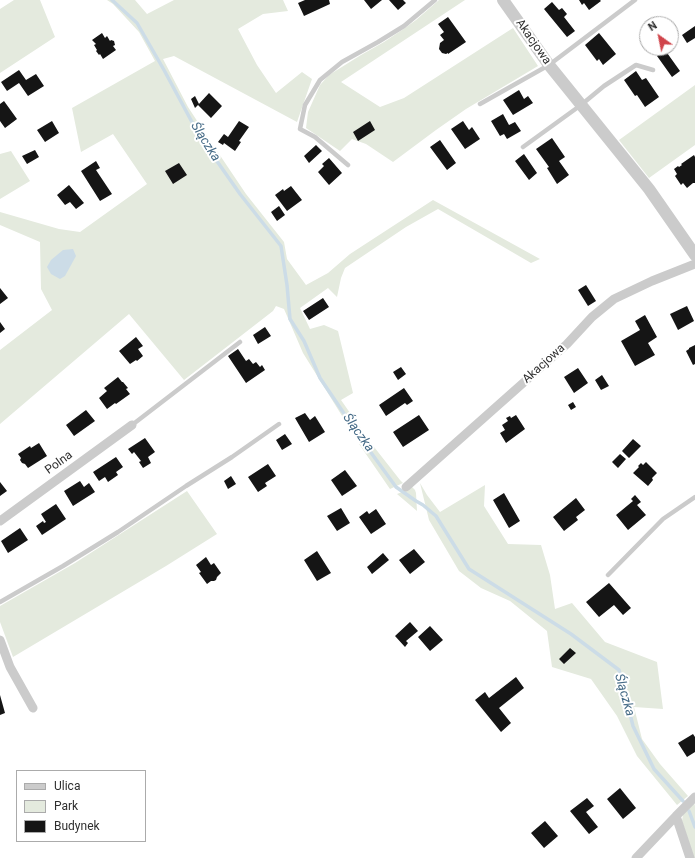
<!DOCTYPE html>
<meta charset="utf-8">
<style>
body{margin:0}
#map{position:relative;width:695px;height:858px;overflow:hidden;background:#fff;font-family:Roboto,sans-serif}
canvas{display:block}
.legend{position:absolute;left:16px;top:770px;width:130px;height:72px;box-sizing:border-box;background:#fff;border:1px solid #ababab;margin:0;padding:5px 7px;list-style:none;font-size:12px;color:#2e2e2e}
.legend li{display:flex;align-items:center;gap:8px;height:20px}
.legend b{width:20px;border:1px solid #ababab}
.north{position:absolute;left:639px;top:16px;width:40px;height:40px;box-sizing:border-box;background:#fff;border:1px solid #ababab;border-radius:50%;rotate:327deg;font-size:11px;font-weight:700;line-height:16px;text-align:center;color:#2e2e2e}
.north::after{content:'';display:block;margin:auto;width:14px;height:18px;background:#d0454b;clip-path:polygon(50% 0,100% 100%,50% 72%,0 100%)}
</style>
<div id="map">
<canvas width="695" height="858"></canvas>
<ul class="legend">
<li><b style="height:5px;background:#cbcbcb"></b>Ulica</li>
<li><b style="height:11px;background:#e4eade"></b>Park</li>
<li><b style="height:11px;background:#151515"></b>Budynek</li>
</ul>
<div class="north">N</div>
</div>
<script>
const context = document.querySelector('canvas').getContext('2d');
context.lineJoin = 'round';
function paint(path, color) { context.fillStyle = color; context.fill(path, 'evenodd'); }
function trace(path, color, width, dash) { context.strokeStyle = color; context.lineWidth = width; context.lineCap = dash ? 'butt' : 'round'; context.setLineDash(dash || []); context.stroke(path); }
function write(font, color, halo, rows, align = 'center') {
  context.font = font + ' Roboto,sans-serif'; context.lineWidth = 4; context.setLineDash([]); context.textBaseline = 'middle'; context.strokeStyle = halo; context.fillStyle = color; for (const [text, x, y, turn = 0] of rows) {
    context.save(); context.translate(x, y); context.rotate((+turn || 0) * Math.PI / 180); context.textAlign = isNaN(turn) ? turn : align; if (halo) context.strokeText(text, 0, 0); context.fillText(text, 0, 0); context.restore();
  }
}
const green = new Path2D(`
 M14,0H40L55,37L0,73V9Z
 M107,0H135L147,14L174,0H283L288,11L263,14L238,29L257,65L276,93L302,72L312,79L297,122L174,56L163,59L188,107L209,139L246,194L284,242L287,259L306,285L328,273L350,254L433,200L540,259L531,263L438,209L406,227L345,268L341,278L337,297L328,288L300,308L310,329L324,325L338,331L353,393L341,400L364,433L352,432L303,353L284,309L276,306L273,311L184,380L129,314L0,424V350L52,310L41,289L40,242L0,225V212L59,229L80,232L147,184L113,134L81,152L72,108L155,61L139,32L113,4Z
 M439,0H465L341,82L380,107L404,98L513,28L538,66L466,109L436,130L393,162L366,144L352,139L340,151L306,128L308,112L320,85L329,75L361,55L384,42L405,28L416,20Z
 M695,85V145L649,178L619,140Z
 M11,151L30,181L0,199V154Z
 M371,443L400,480L403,483L390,489L359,444Z
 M420,483L427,495L440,512L485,485L484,506L508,544L541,545L550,575L555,609L572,603L605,642L657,662L663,709L634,707L642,739L660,764L688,796L677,805L637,756L617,716L591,679L552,667L547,631L510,601L481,588L459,571L429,520Z
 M411,486L415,490L416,493L417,511L397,494L407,490Z
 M187,491L217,534L166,566L13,657L0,622V606L75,563Z
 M694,802L695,806V858H694L682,821L683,814Z`);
const water = new Path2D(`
 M73,249L76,256L65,276L60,279L51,274L47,267L51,260L63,250Z`);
const stream = new Path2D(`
 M112,0L137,23L164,70L200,137L240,194L281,246L287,285L290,319L304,341L320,378L364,443L396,487L416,501L423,505L436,516L469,569L571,634L619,670L633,726L654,769L683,801
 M689,811L695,827`);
const building = new Path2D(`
 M305,0H329L330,4L304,16L298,3Z
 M364,0H382L371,9Z
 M389,0H403L406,3L398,10Z
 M579,0H600L601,1L589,10L584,3L582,5Z
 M552,2L559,10L562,8L567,14L564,17L575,31L567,37L544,9Z
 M448,17L466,42L448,54V53L446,54L442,53L439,49L440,43L444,40L440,35L444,32L438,24Z
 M695,26V38L687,43L682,35Z
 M102,33L105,38L107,36L110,41L111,40L114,41L115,45L113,46L116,50L103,59L100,54L99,55L96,51L97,50L94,45L96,44L92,40Z
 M599,33L616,54L603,65L599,59L597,61L585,45Z
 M665,50L680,71L672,77L657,56Z
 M19,70L26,80L36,74L44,86L28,96L19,83L7,91L1,82Z
 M636,71L642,80L646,78L659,97L645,107L637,95L635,96L624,80Z
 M519,90L524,99L528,96L533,103L513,115L503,100Z
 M209,93L222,106L211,118L198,105Z
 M195,96L199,104L195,108L191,99Z
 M4,101L17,119L5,128L0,121V104Z
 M503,114L509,125L515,122L521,131L507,139L504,134L500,136L491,121Z
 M52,121L59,133L45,142L37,130Z
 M239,121L249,127L239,141L241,142L235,151L224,143L223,145L218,142L224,134L228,137Z
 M370,121L375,130L358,141L353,132Z
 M463,121L469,130L472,127L480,139L465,149L451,129Z
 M552,138L565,157L559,161L569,175L557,184L547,168L549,167L536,149Z
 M440,140L456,163L447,170L430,147Z
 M316,145L322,151L309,163L304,156Z
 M35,150L39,157L27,164L22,156Z
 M524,154L537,173L529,180L515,161Z
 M694,155L695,157V183H693L687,188L683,183L681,185L675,176L677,174L674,169L678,166L679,167L682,165L681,164Z
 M329,158L342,173L329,185L318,172L324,166L322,164Z
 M96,161L100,168L96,170L112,194L100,201L81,171Z
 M179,163L187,175L173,184L165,171Z
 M69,185L84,203L76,209L70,202L65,205L57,195Z
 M291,186L302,200L287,211L275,195L283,189L284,191Z
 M279,206L285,215L277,221L271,212Z
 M586,285L596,301L588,306L578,290Z
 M0,288L8,298L0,304Z
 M323,298L329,307L309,320L303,311Z
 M687,306L694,321L678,330L670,314Z
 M645,315L657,337L648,343L655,355L635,366L621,341L640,330L635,321Z
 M0,322L5,329L0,333Z
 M265,327L271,336L258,344L253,335Z
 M136,337L143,346L138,349L143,356L137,361L136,360L130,364L119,351Z
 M695,345V364L693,365L686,351L689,349V348Z
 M238,349L246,361L249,359L253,364L256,362L260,367L262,365L265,370L246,383L228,356Z
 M401,367L406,374L398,380L393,372Z
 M578,368L588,383L574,393L564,377Z
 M602,375L609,386L601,390L595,380Z
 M118,377L122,382H123L128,388L126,389L130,394L116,404L115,403L107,409L99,398L107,391L104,388Z
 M404,388L413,401L407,405L405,403L386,416L379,405Z
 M573,402L576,407L571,410L568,405Z
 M86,410L95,421L74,436L66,425Z
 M305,413L310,420L315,416L325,432L309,442L295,418Z
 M419,415L429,430L403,447L393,432Z
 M516,415L525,429L506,443L500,433L505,430L502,425L508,421L506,418L510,416L511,418Z
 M285,434L292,444L282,450L276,440Z
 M145,438L155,452L148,457L151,463L143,468L139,462L141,461L134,452L132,454L128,449Z
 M633,439L641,446L629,458L622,451Z
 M39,443L47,456L28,468L25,464L22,463L20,460L21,458L18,454L30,446L31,448Z
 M620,454L626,459L618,468L612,462Z
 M116,457L123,467L116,472L118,475L108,482L105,477L99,481L93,472Z
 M646,462L657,473L652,478L653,480L648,486L633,473L639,467L638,466L641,463L643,465Z
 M268,464L276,476L265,483L267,486L258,492L248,477Z
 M345,470L357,486L342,496L331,480Z
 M231,476L236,484L228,489L224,481Z
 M80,481L84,487L89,483L95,492L73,506L64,491Z
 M0,482L7,491L0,496Z
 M504,493L520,521L509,528L493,500Z
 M635,495L641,502L637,505L646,515L628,530L616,515L633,501L631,499Z
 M576,498L585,510L576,517L578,520L564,531L553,517Z
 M56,504L66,519L42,535L36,526L43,521L44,523L46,522L41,514Z
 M341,508L350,523L337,531L327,516Z
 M376,509L386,524L371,534L359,517L367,511L369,514Z
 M20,528L28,540L8,553L1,541Z
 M414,549L425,562L410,574L399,560Z
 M317,551L331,573L317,581L304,560Z
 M383,553L389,560L372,574L367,567Z
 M206,557L211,565L214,563L221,573L217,577L216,580L214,581H211L207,584L199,573L201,572L196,565Z
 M609,583L631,608L623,615L614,605L599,617L586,602Z
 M410,622L418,631L406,641L408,643L405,647L395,636Z
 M430,626L443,640L430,651L418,637Z
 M570,648L576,653L564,664L559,659Z
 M516,677L524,688L499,708L511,723L501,732L475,700L485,692L489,698Z
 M0,695L5,713L0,715Z
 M693,734L695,737V752L687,757L678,743Z
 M620,788L636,808L623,819L607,799Z
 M587,798L594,806L586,812L598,827L589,834L570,811Z
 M545,821L558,836L544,848L531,833Z`);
const service = new Path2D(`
 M480,104L549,65L635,0
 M523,147L581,105L604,86L636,65L653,70
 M348,165L315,137L300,129L305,105L320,80L342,62L378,42L404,26L435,0
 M132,425L240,342
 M608,575L663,519L695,497
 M0,602L63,566L118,532L186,486L232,457L279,424`);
const minor = new Path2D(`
 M406,487L567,344L592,317L614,299L652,281L695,264
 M0,521L132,425
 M0,640L10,667L33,708
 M636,858L676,816
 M690,858L676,816L695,797`);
const tertiary = new Path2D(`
 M503,0L549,65L649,189L695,255`);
const streetNames = [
 ["Akacjowa",533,42,55],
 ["Akacjowa",544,364,-42],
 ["Polna",59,463,-36]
];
const waterNames = [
 ["Ślączka",205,142,58],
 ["Ślączka",358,433,55],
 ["Ślączka",624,695,74]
];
paint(green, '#e4eade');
paint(water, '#ccdce7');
trace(stream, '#ccdce7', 3.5);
paint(building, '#151515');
trace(service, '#cbcbcb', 4.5);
trace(minor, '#cbcbcb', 9);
trace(tertiary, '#cbcbcb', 12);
write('12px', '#2e2e2e', '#fff', streetNames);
write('italic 13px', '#466b87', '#fff', waterNames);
</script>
